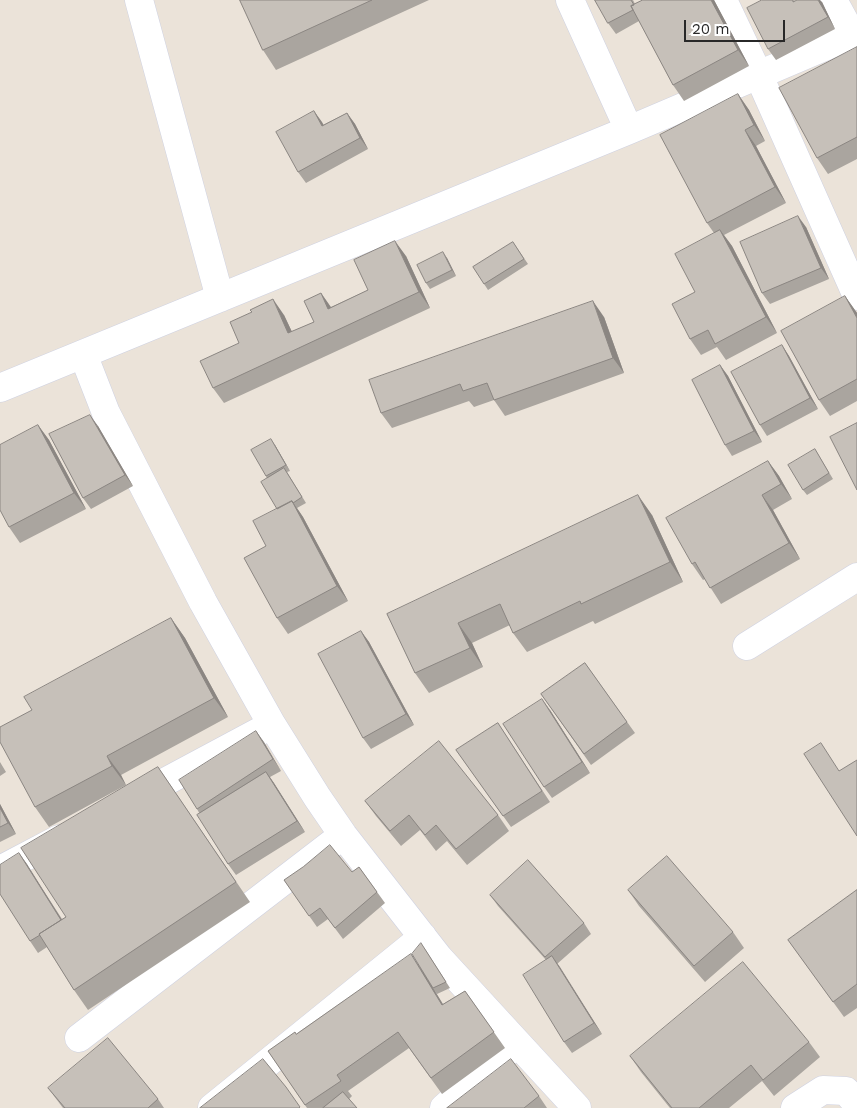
<!DOCTYPE html>
<style>
body{margin:0}
#map{position:relative;width:857px;height:1108px;overflow:hidden;background:#ebe3d9;font-family:"Work Sans",sans-serif}
canvas{display:block}
.scale{position:absolute;left:684px;top:20px;width:101px;height:22px;box-sizing:border-box;border:2px solid #282828;border-top:0;padding-left:6px;font-size:15px;line-height:18px;white-space:nowrap;color:#282828;-webkit-text-stroke:4px #fff;paint-order:stroke}
</style>
<div id="map">
<canvas width="857" height="1108"></canvas>
<div class="scale">20 m</div>
</div>
<script>
const context = document.querySelector('canvas').getContext('2d');
context.lineJoin = 'round';
function trace(path, color, width, dash) { context.strokeStyle = color; context.lineWidth = width; context.lineCap = dash ? 'butt' : 'round'; context.setLineDash(dash || []); context.stroke(path); }
function paint(path, color) { context.fillStyle = color; context.fill(path, 'evenodd'); }
const minor = new Path2D(`
 M139,0L220,298
 M570,0L629,130
 M723,0L759,76L857,296
 M833,0L852,35
 M83,354L106,413L203,602L272,725L317,797L343,835L439,958L577,1108
 M0,388L629,130L857,33
 M747,646L857,577
 M135,798L262,730
 M0,870L59,839
 M79,1038L343,835
 M212,1108L423,937
 M444,1108L517,1043
 M795,1108L823,1090L846,1091L857,1104`);
const wall = new Path2D(`
 M240,0H429L276,70L263,50Z
 M595,0H633L635,4L643,0H714L749,66L684,101L673,85L639,21L616,34L608,23Z
 M794,0L795,1L822,2L835,29L776,60L768,49Z
 M857,47V159L828,174L817,158Z
 M738,94L749,110L765,141L756,146L786,203L724,235L732,246L777,333L726,360L717,347L701,355L690,339L695,292L714,233L707,223Z
 M314,111L323,125L347,113L355,124L368,149L306,183L298,172Z
 M806,227L829,279L770,304L762,293Z
 M513,242L528,264L488,290L473,267Z
 M406,256L430,308L224,403L213,388L239,343L284,315L292,332L314,322L321,293L331,307L368,290Z
 M447,258L456,276L430,289L426,283Z
 M845,296L857,313V401L830,416L819,400Z
 M604,317L624,373L505,416L494,400L474,407L469,401L392,428L381,413Z
 M782,345L789,356L818,409L767,436L760,425Z
 M720,365L728,376L762,442L732,456L725,445Z
 M38,425L49,440L86,509L20,543L9,527Z
 M98,426L133,486L91,509L83,498Z
 M275,445L290,471L287,472L306,503L297,508L303,517L348,601L288,634L277,618L266,546L277,509L266,476Z
 M815,449L833,479L807,495L803,490Z
 M768,461L779,476L792,499L773,510L800,559L721,604L705,579L703,580L692,564Z
 M652,515L683,582L595,624L593,621L527,652L513,633L510,625L472,643L483,667L429,693L415,673L387,614Z
 M171,618L185,638L228,717L121,775L126,785L49,827L35,807L32,710Z
 M361,631L369,642L414,725L371,749L363,738Z
 M585,663L635,733L591,765L541,694Z
 M550,710L590,773L552,798L544,787Z
 M498,723L550,802L511,827L456,750Z
 M256,731L281,771L270,777L305,832L236,875L228,864L197,809Z
 M0,762L6,772L0,776Z
 M158,767L250,902L88,1010L74,990L47,947L38,953L30,941L19,853L62,919L66,917Z
 M365,801L498,815L509,831L467,865L447,841L436,851L420,830L401,846L376,816Z
 M0,804L16,834L0,842Z
 M359,867L385,903L343,939L328,919L317,927L284,880L352,872Z
 M628,890L733,932L744,948L705,982L639,906Z
 M857,890V1008L844,1017L788,940Z
 M490,895L584,923L591,934L557,964L602,1034L572,1053L564,1042L546,960L498,906Z
 M425,949L450,988L437,994L433,988Z
 M422,970L443,1004L465,991L505,1048L442,1094L409,1048L348,1091L352,1096L349,1099L357,1108H307L268,1051L297,1034Z
 M809,1042L820,1057L774,1096L762,1081L729,1108H670L641,1072L630,1056Z
 M48,1088L158,1099L164,1108H63Z
 M539,1096L547,1108H447Z`);
const shadedWall = new Path2D(`
 M711,0H714L749,66L738,50Z
 M818,0H820L822,2L835,29L828,17Z
 M738,94L749,110L765,141L754,125Z
 M314,111L322,122L330,137L322,126Z
 M347,113L355,124L368,149L360,138Z
 M745,130L756,146L786,203L775,187Z
 M798,216L806,227L829,279L821,268Z
 M720,230L732,246L777,333L766,317Z
 M395,241L406,256L430,308L419,292Z
 M443,252L447,258L456,276L452,270Z
 M321,293L332,309H328Z
 M845,296L857,313V318Z
 M273,299L284,315L300,349L288,333Z
 M593,301L604,317L624,373L613,358Z
 M782,345L789,356L818,409L810,398Z
 M720,365L728,376L762,442L754,431Z
 M90,415L98,426L133,486L125,475Z
 M38,425L49,440L86,509L74,493Z
 M271,439L275,445L290,471L286,465Z
 M768,461L779,476L792,499L781,484Z
 M638,495L652,515L683,582L670,562Z
 M762,495L773,510L800,559L789,543Z
 M292,501L303,517L348,601L337,586Z
 M171,618L185,638L228,717L214,698Z
 M458,623L472,643L483,667L470,648Z
 M361,631L369,642L414,725L406,714Z
 M542,699L550,710L590,773L582,762Z
 M256,731L264,742L281,771L273,759Z
 M107,756L121,775L126,785L112,766Z
 M266,772L274,783L305,832L297,821Z
 M0,804L16,834L8,823L0,808Z
 M19,853L27,864L70,933L62,922Z
 M411,954L422,970L453,1021L442,1005Z
 M552,956L560,967L602,1034L594,1023Z`);
const building = new Path2D(`
 M240,0H372L263,50Z
 M595,0H631L634,5L631,6L633,10L608,23Z
 M643,0H711L738,50L673,85L631,6Z
 M762,0H793V2L797,0H818L828,17L768,49L747,8Z
 M857,47V137L817,158L779,88Z
 M738,94L754,125L745,130L775,187L707,223L660,135Z
 M314,111L322,126L347,113L360,138L298,172L276,132Z
 M798,216L821,268L762,293L740,242Z
 M720,230L766,317L715,344L708,330L690,339L672,304L695,292L675,254Z
 M395,241L419,292L213,388L200,361L239,343L230,322L252,312L250,310L273,299L288,333L314,322L304,301L321,293L328,309L368,290L354,260Z
 M513,242L524,259L484,284L473,267Z
 M443,252L452,270L426,283L417,265Z
 M845,296L857,318V379L819,400L781,331Z
 M593,301L613,358L494,400L487,383L463,391L460,384L381,413L369,380Z
 M782,345L810,398L760,425L731,372Z
 M720,365L754,431L725,445L692,380Z
 M90,415L125,475L83,498L49,434Z
 M857,423V490L830,437Z
 M38,425L74,493L9,527L0,510V445Z
 M271,439L286,465L266,476L251,450Z
 M815,449L829,473L803,490L788,465Z
 M768,461L781,484L762,495L789,543L710,588L695,562L692,564L666,518Z
 M284,468L302,497L293,503L292,501L277,509L261,482Z
 M638,495L670,562L581,604L580,601L513,633L500,604L458,623L470,648L415,673L387,614Z
 M292,501L337,586L277,618L244,558L266,546L253,521Z
 M171,618L214,698L107,756L112,766L35,807L0,742V727L32,710L24,697Z
 M361,631L406,714L363,738L318,654Z
 M585,663L627,722L584,754L541,694Z
 M542,699L582,762L544,787L503,724Z
 M498,723L542,791L503,816L456,750Z
 M256,731L273,759L197,809L179,780Z
 M439,741L498,815L456,849L436,825L425,835L409,815L390,831L365,801Z
 M821,743L839,771L857,760V836L804,754Z
 M158,767L236,882L74,990L39,934L66,917L21,848Z
 M266,772L297,821L228,864L197,815Z
 M0,808L8,823L0,827Z
 M330,845L352,872L359,867L377,892L335,928L320,908L309,916L284,880L303,867Z
 M19,853L61,920L39,934L40,935L30,941L0,894V865Z
 M667,856L733,932L694,966L628,890Z
 M528,860L584,923L545,957L490,895Z
 M857,890V984L833,1002L788,940Z
 M421,943L446,982L433,988L412,954Z
 M411,954L442,1005L465,991L494,1032L431,1078L398,1032L337,1075L341,1081L305,1105L268,1051L295,1032L296,1034Z
 M552,956L594,1023L564,1042L523,975Z
 M743,962L809,1042L763,1080L751,1065L699,1108H672L630,1056Z
 M108,1038L158,1099L148,1108H65L48,1088Z
 M263,1059L286,1087L300,1107L299,1108H200Z
 M511,1059L539,1096L524,1108H447Z
 M343,1092L357,1108H323Z`);
trace(minor, '#ced1e1', 29);
trace(minor, '#fff', 28);
paint(wall, '#aaa59f');
paint(shadedWall, '#8b8682');
paint(building, '#c6c0b9');
trace(building, '#8b8682', 1);
</script>
